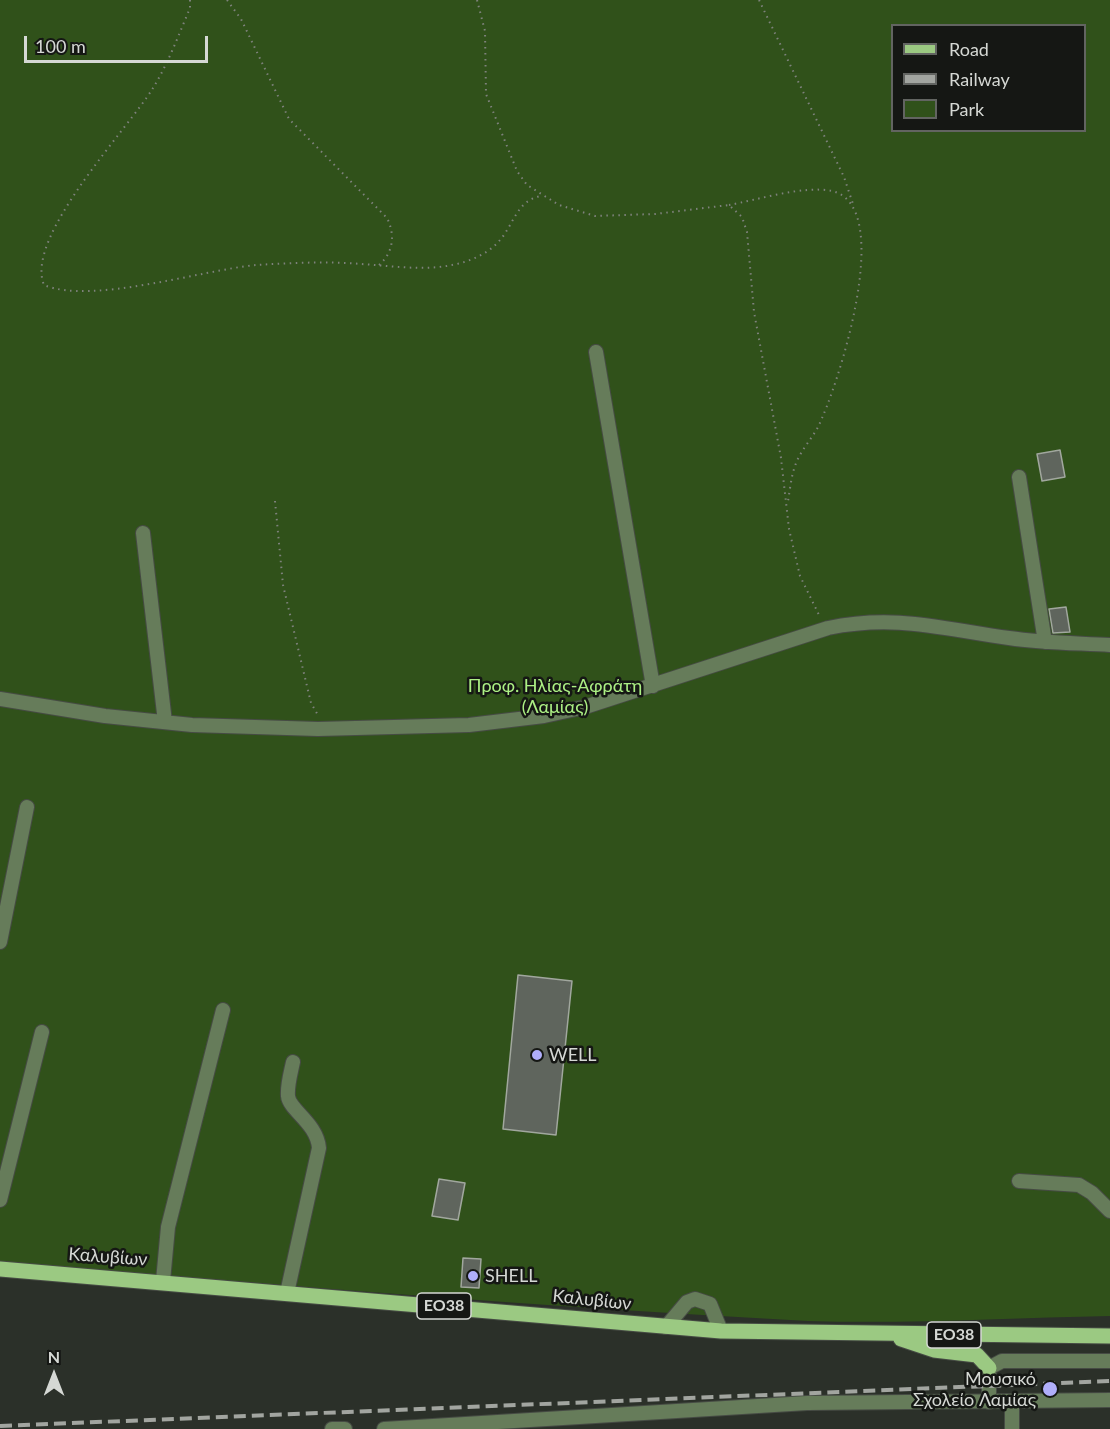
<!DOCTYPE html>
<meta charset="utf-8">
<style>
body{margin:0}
#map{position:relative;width:1110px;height:1429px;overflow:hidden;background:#2b3029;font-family:Lato,sans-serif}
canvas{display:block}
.legend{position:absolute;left:891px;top:24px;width:195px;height:108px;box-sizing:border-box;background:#151714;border:2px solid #626461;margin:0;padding:8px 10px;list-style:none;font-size:18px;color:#d5d8d4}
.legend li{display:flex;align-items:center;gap:12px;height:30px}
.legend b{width:30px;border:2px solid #626461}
.north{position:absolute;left:24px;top:1345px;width:60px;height:60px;-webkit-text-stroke:4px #151714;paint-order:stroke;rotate:0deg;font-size:16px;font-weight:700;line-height:24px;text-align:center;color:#d5d8d4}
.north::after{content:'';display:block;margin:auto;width:21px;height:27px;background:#d5d8d4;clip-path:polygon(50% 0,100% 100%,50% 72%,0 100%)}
.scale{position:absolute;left:24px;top:36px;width:184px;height:27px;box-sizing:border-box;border:3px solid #d5d8d4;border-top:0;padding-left:8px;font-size:18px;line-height:21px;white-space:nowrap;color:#d5d8d4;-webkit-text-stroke:4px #151714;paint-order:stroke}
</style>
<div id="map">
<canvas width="1110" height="1429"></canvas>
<ul class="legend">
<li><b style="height:8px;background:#9bc982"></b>Road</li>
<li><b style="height:8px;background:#a2a5a0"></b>Railway</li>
<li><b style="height:16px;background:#30511a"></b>Park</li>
</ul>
<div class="north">N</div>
<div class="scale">100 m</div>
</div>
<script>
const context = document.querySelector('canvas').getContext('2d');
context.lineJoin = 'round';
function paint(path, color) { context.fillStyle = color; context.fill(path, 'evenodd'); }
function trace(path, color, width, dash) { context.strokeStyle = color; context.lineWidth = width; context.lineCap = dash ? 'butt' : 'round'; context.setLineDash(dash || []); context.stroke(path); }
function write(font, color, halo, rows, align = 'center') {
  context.font = font + ' Lato,sans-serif'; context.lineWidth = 5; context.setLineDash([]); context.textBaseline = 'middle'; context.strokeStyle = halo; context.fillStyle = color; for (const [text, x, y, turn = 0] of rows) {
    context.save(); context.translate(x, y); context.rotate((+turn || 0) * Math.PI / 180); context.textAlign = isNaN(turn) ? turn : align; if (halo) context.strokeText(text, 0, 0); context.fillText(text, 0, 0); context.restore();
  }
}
const green = new Path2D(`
 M0,0H1110V1316C1009,1318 908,1324 808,1321C538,1307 269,1284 0,1262ZM892,26H1084V130H892Z`);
const building = new Path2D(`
 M1060,450L1065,477L1042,481L1037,454Z
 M1066,607L1070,632L1053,633L1049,609Z
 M518,975L572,981L556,1135L503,1129Z
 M439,1179L465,1183L458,1220L432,1216Z
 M463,1258L481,1259L479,1288L461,1287Z`);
const path = new Path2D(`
 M190,0V8C179,34 168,64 153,88C128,129 24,237 44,285C91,305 202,270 256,265C290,263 327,261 361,264C395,266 427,272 461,263C475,259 490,252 500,240C514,224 517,200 541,196
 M227,0L241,19L289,119L387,218C395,234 394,252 379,265
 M477,0L485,31L486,94L517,171L527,185L559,205L595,216L655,214L729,205L742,217L747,232L754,312L781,458L789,529L800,576L820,617
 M759,0L844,177L854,207
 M729,205C757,200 804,185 832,191C897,206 837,389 818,427C811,440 800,451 795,466C791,477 790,490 788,501
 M275,501L283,585L311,703L319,717`);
const minor = new Path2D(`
 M596,352L653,686
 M1019,477L1045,642
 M143,533L165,722
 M0,699L105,716L192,725L318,729L469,725L544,716L585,707L828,628C896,614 942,629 1009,638C1043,643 1076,643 1110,645
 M0,942L27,807
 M1019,1181L1079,1185L1092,1193L1110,1211
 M0,1200L42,1032
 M163,1281L168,1227L223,1010
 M287,1293L319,1148C317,1123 289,1110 288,1096C287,1085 291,1072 293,1062
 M666,1327L687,1302L695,1299L710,1304L721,1331
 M989,1402V1368L1002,1361H1110
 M1012,1402V1429
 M332,1429H345
 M384,1429L807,1403L1110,1400`);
const major = new Path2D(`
 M0,1269L721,1331L1110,1336
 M901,1339L934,1350L977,1355L989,1368`);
const rail = new Path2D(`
 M0,1426L1110,1381`);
const markers = [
 [537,1055,6,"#b0aefa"],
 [473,1276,6,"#b0aefa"],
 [1050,1389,8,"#b0aefa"]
];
const shields = [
 [444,1306,54],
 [954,1335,54]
];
const shieldNames = [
 ["ΕΟ38",444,1306],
 ["ΕΟ38",954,1335]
];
const parkNames = [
 ["Προφ. Ηλίας-Αφράτη",555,686],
 ["(Λαμίας)",555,707]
];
const poiNames = [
 ["WELL",549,1055],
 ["SHELL",485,1276],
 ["Μουσικό",1036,1379,"right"],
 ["Σχολείο Λαμίας",1036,1400,"right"]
];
const streetNames = [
 ["Καλυβίων",108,1257,4],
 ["Καλυβίων",592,1300,6]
];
paint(green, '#30511a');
paint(building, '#5f655d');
trace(building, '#a1a79e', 1.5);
trace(minor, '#464b44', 16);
trace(major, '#464b44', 17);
trace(path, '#7e827c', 2, [1.5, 4.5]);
trace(minor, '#667c5a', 14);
trace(major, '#9bc982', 15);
trace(rail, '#a2a5a0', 4, [12, 6]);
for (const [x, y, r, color] of markers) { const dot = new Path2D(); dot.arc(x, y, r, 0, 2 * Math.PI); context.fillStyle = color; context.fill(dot); trace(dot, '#151714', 2); }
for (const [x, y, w] of shields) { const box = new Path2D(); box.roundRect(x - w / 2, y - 13, w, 26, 4.5); context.fillStyle = '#151714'; context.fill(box); trace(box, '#d5d8d4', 1.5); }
write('bold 16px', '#d5d8d4', null, shieldNames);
write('18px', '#acf084', '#151714', parkNames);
write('18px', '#d5d8d4', '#151714', poiNames, 'left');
write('18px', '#d5d8d4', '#151714', streetNames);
</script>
